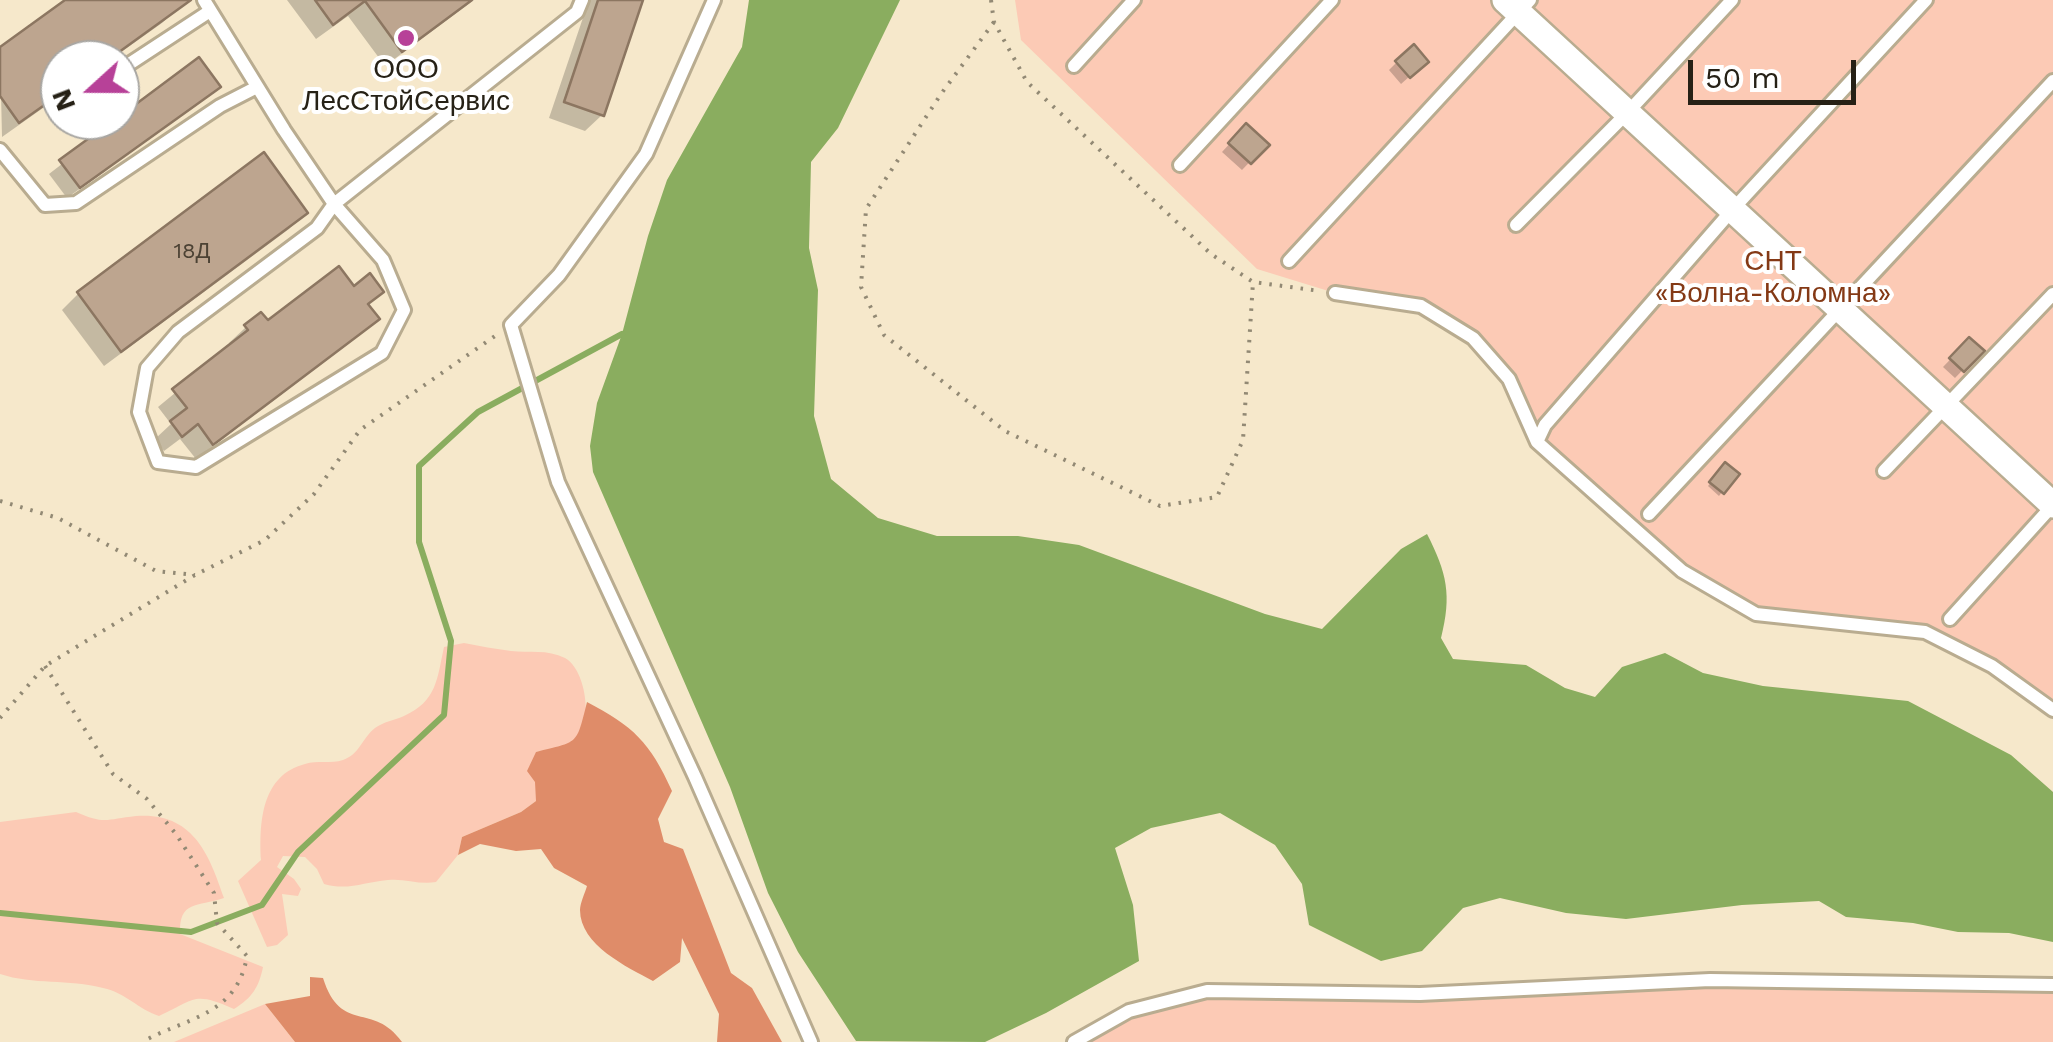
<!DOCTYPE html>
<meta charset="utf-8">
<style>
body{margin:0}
#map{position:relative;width:2053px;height:1042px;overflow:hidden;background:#f6e8cb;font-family:"Work Sans",sans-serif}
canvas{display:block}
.north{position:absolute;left:40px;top:40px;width:100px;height:100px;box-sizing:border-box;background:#fff;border:2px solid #a8a6a2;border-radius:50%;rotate:249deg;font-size:28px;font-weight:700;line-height:40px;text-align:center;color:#262116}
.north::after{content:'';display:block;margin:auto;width:35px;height:45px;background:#b74198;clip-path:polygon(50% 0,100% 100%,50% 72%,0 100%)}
.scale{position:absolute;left:1688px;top:60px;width:168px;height:45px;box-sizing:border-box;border:5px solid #262116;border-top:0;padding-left:12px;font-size:30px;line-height:35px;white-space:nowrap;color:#262116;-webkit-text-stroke:8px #fff;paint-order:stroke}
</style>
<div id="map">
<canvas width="2053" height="1042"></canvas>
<div class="north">N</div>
<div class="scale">50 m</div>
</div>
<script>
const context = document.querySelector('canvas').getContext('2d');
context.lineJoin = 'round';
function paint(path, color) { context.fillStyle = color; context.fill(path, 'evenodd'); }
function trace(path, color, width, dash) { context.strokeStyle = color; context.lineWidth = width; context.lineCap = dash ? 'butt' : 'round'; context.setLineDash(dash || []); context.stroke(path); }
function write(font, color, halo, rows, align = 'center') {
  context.font = font + ' "Work Sans",sans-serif'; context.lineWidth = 8; context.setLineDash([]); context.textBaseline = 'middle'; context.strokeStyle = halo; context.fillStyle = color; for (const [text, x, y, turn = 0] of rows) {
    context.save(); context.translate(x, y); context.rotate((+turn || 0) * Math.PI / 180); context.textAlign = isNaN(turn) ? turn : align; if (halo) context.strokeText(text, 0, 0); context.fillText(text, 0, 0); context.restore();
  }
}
const green = new Path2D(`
 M1015,0H2053V710L1926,632L1756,614L1682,571L1537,442L1509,379L1473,338L1421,306L1335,293L1257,269L1021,40Z
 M464,643C480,646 495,649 511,651C529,653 547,649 565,658C587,670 594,728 574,742C565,748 547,750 536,752V801L521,812L462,837L458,855L436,882C419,885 404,878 388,880C364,882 348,891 324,884L317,869L305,857L283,856L277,867L294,879L301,889L298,896L282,894L288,935L277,945L267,947L238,881L261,860C259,821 262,775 305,764C317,760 331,764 343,760C360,754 362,738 375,728C383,722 395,720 404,716C437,701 437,679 444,647Z
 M76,812C105,825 107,819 136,816C193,812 209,854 224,898C197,907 179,900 180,934L263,967C259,987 252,998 234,1009C193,991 196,999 159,1016C138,1009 126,993 103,988C69,979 33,985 0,974V822Z
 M1710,980L2053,985V1042H1074L1129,1011L1207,991L1420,994Z
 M265,1004L295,1042H174Z`);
const forest = new Path2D(`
 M587,702C633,726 650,742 672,791L658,819L664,842L683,849L731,973L752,988L782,1042H717L719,1014L682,938L680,962L653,981C627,967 580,945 580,910C580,903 585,893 587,886L554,868L541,849L516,851L480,844L458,855L462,837L521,812L536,801L535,782L527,771L536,752C579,741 576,746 587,702Z
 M310,977L323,978C341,1035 373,1001 402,1042H295L265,1004L310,996Z`);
const water = new Path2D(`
 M749,0H900L838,128L811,162L809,248L818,290L814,416L831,479L878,518L937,536H1018L1079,545L1265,614L1322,629L1401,549L1427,534C1447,573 1452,595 1441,638L1453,659L1526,665L1565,688L1595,697L1622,667L1665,653L1703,673L1763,686L1908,701L2011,755L2053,792V942L2009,933L1958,932L1913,923L1846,917L1819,901L1742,905L1626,919L1566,913L1500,898L1463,908L1422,951L1381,961L1309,925L1302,884L1275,845L1220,813L1151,828L1115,848L1133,905L1139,961L1046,1013L985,1042L856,1041L798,952L768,893L730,787L593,472L590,446L597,403L622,334L648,236L667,180L742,47Z`);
const shadow = new Path2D(`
 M70,0H174L179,7L162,23L110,60H60V96L2,137L0,50Z
 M287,0H474L385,66L348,16L316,39Z
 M589,0H641L602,115L585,131L549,118Z
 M1397,62L1418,69L1401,84L1389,70Z
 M218,86L206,98L67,198L49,174L120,119Z
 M1246,126L1266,145L1242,170L1222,152Z
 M305,212L289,229L104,366L62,310L78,294Z
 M353,289L381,292L367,306L376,319L360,335L196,459L180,439L164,451L155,439L171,424L158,407L232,346L229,343L246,327L267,324Z
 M1969,340L1981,351L1955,378L1943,367Z
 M1725,465L1736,474L1719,496L1708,486Z`);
const stream = new Path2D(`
 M0,913L191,932L262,905L298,852L444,715L451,641L419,542V466L478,412L622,334`);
const building = new Path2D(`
 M65,0H191L108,60H60V94L19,123L0,96V47Z
 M315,0H472L402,52L365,1L333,25Z
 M598,0H643L604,116L564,102Z
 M1414,44L1429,62L1410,78L1395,61Z
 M199,57L221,87L80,188L59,160L114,120H120V116Z
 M1246,123L1270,145L1251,164L1228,143Z
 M264,152L308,213L121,352L77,292Z
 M339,266L354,286L370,273L384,292L368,304L380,319L213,445L198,424L182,437L170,421L187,408L172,389L248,330L244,325L261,312L268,320Z
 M1969,337L1985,351L1964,372L1949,358Z
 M1725,462L1740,474L1724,494L1709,482Z`);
const path = new Path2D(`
 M991,0L994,22L1027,82L1211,254L1253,282L1320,291
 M994,22L941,94L866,209L861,287L884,335L1005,431L1160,506L1217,497L1243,440L1253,282
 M0,501L58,518L156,571L195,575
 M45,666L113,774L147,799L176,834L214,893L217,923L247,956C237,1016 187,1017 142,1042
 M0,718L45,666L195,575L265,540L314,494L360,430L495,336`);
const service = new Path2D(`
 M204,0L284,130L334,204L383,260L404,310L382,353L196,467L158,462L139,412L147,368L178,332L317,228L334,204L577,12L582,0
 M714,0L646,154L559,275L511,325L558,482L695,777L811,1042
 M1074,66L1134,0
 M120,70L210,11
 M0,150L45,205L76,203L220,106L257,87
 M1180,165L1332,0
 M1516,225L1628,112L1732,0
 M1289,261L1530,0
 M1335,293L1421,306L1473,338L1509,379L1537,442L1682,571L1756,614L1925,632L1992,666L2053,710
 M1537,442L1545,425L1733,209L1926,0
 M1884,471L2053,294
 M1649,514L2053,81
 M1950,619L2053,505
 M1074,1042L1129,1011L1207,991L1420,994L1710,980L2053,985`);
const minor = new Path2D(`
 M1505,0L2053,505`);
const markers = [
 [406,38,10,"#b74198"]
];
const numberNames = [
 ["18Д",192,252]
];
const poiNames = [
 ["ООО",406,70],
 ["ЛесСтойСервис",406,102]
];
const parkNames = [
 ["СНТ",1773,262],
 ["«Волна-Коломна»",1773,294]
];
paint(green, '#fccab5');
paint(forest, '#df8c69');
paint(water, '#8aad5f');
paint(shadow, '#0003');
trace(stream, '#8aad5f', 6);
paint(building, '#bda58f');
trace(building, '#8c7661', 2.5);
trace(service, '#b9ac90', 18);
trace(minor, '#b9ac90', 30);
trace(path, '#928974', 4, [2.5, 8]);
trace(service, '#fff', 12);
trace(minor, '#fff', 25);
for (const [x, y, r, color] of markers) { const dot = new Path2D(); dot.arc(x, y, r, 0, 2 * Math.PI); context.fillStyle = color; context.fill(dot); trace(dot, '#fff', 4); }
write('22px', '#4c4234', null, numberNames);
write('28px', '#262116', '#fff', poiNames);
write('28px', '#843915', '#fff', parkNames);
</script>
